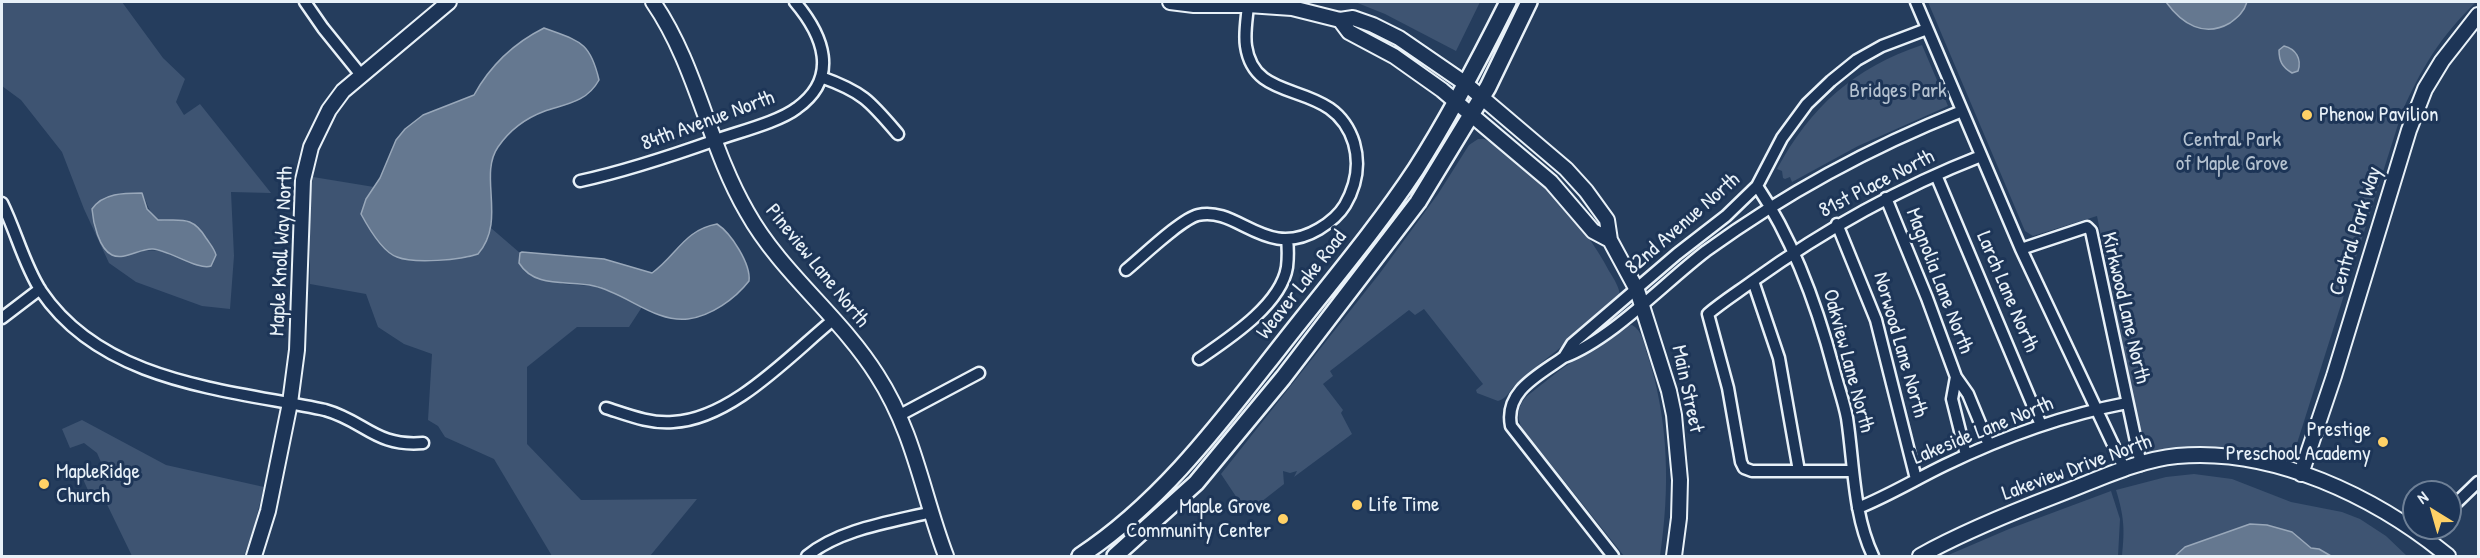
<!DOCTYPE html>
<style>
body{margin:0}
#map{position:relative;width:2480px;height:558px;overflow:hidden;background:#253d5d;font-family:"Patrick Hand",sans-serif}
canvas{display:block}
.frame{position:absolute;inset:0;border:3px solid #e8f1f8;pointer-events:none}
.north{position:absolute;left:2402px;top:480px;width:60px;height:60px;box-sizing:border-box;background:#1d3557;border:2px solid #6e8097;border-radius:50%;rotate:323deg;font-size:16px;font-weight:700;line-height:24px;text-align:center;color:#e8f1f8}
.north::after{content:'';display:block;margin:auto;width:21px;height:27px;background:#ffd166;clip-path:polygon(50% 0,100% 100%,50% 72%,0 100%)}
</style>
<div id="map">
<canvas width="2480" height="558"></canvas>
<div class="frame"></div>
<div class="north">N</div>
</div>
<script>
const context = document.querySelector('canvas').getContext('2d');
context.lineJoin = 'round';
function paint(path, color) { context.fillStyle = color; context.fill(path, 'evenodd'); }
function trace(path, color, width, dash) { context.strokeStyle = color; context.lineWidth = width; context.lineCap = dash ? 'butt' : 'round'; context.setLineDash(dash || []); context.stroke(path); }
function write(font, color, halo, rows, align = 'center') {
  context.font = font + ' "Patrick Hand",sans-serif'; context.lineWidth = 6; context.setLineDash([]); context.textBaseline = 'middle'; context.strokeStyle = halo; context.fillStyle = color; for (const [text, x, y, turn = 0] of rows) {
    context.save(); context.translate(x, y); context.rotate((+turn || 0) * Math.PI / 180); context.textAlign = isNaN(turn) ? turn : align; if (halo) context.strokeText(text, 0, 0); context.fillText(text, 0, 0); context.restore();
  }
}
const green = new Path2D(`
 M2,2H122L163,58L185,79L176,102L184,115L200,104L271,193L231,192L234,256L230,309L202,306L136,282L109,263L84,209L62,152L21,100L2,86ZM142,193C148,204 148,212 158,220C183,221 193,216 207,240L199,266C169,248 153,247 120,256L103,246L93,216L119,194Z
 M1355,2H1480L1456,51L1385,14Z
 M1928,2H2476C2440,37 2422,67 2402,112L2293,456L2284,461C2233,450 2201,446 2149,455L2144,451L2097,216L2033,236L2025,231Z
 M1922,45L1948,106L1858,146L1792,182L1790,177L1785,179L1783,178L1782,171L1777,169C1811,106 1854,68 1922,45Z
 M1478,139H1484L1495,144C1539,180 1583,220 1609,271C1614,279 1620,288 1620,297C1588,328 1552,353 1518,382C1511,388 1507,399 1498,401L1477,393L1476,390L1483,384L1424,309L1415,315L1409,310L1330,371L1333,376L1323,384L1343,410L1341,413L1352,434L1294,477L1297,471L1290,473L1283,471L1284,484L1247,513L1221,474L1380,273L1438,194L1469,145Z
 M313,177L374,187L366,199L367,225L386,249L419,259L467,258L478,254L483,248L491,228L520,253L519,263L563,284L594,286L629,298L642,307L629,327H577L527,367V444L581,500L697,499L650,556H552L494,459L445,437L438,426L428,420L432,354L404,344L378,327L366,294L310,284V195Z
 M1632,325C1643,331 1644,345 1648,356C1669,422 1670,489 1660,556H1624L1522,428C1516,417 1518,405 1527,396L1560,370L1625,326Z
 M82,420L166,465L264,487L254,527L244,556H132L101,492L91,497L83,479L104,469L97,453L84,443L70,448L62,429Z
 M2194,474L2232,479L2291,502L2342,512L2360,519L2386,536L2407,556H2331L2319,549L2311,548L2292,532L2185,547L2175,556H2122C2125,529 2124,516 2116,490L2166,477Z
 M2111,491L2120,519L2118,556H1946L2009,529Z`);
const water = new Path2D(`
 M2166,2H2247C2244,12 2238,17 2230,23C2204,38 2182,24 2166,2Z
 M544,28C579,41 590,41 599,80C587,102 566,104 545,111C526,118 509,131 498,147C478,176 507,220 478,254C461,260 414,264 397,257C382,252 368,227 361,214L366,199L380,178L396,140L405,129L423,115L474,95C490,66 514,43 544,28Z
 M2284,46C2296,49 2302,59 2298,71L2292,73C2282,67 2279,61 2279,50Z
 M142,193L147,209L158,220C181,221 192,215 206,238C210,244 214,248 216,255L211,266C199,271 169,250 153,249C140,248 124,261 112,255C99,249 93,222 92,209C103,193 124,193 142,193Z
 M717,224C731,233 751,264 749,281C735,299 711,316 688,319C655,323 626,293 594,286C568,280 535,289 519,263L520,253L522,252L604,259L652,273C677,255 684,230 717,224Z
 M2250,524L2267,525L2292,532L2311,548L2319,549L2331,556H2175L2185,547Z`);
const minor = new Path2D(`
 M305,2L323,28L361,75
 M1916,2L2021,249L2125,470
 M1927,29L1882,46L1857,60L1831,81L1807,104L1782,138L1757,186L1726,216L1677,254L1572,344L1564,357C1612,339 1664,283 1706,251C1786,193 1871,147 1962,111
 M821,77C863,92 870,101 898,134
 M1936,175L2041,425
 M580,181C626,171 671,156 716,140C738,132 779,122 797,108C840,77 823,35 795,2
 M1757,186C1794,241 1817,305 1834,370C1838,386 1844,402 1847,418C1854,464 1853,514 1873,556
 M1886,198L1927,298L1956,377
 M2,203C16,231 24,265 41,291C103,383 225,389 325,410C365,421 375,447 423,443
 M1837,224L1876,320L1916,479
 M2021,249L2087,227L2091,231L2141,465
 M1126,270C1142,257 1181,219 1198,215C1239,206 1265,261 1319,229C1329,223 1339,215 1345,205C1356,186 1360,164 1354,143C1333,76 1255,109 1246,46C1244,33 1247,18 1248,5
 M1753,281L1779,358L1799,471
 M2,318L40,289
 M1564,357C1539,375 1504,391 1511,426L1613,556
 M1199,359C1228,339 1281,305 1287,267C1288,258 1288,248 1287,239
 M606,408C628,415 650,424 673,422C732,419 789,356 833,320
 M900,415L979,373
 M1966,455L1952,399L1956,377L1968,394L1989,445
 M1853,471H1752L1744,468L1741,462L1728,388L1708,314C1722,302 1738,292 1753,281C1824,230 1899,188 1981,156
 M1858,508C1888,496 1916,479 1945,465C2003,437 2064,415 2127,403
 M2450,509L2478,482
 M2426,538L2434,528
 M807,556C840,529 891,522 932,512`);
const tertiary = new Path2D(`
 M653,2C697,66 708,145 747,212C781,273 840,316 877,375C915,434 922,493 946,556
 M1170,2L1194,5H1248L1292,8L1340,20L1353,18L1373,25L1399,38L1466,84L1566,169L1586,191L1607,220L1610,240L1637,290L1669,391L1674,415L1680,480L1679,518L1674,556
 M1340,20L1349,32L1394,56L1442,90L1551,182L1593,231L1610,240
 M2301,474L2334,376L2409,130L2425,89L2442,61L2478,15
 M254,556L268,511L290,403L297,350L303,180L311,147L329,110L343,91L449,2
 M1920,556C1963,532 2010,513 2057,495C2095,481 2136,460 2177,456C2273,447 2376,497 2448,556`);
const secondary = new Path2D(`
 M1080,556C1161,503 1221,422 1280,347C1326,288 1375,231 1416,169C1450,116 1480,58 1508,2
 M1115,556L1196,483L1283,378L1418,202L1488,87L1529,2`);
const markers = [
 [2307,115,6,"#ffd166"],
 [2383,442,6,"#ffd166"],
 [44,484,6,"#ffd166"],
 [1357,505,6,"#ffd166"],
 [1283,519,6,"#ffd166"]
];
const parkNames = [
 ["Bridges Park",1898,91],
 ["Central Park",2232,140],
 ["of Maple Grove",2232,164]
];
const poiNames = [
 ["Phenow Pavilion",2319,115],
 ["Prestige",2371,430,"right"],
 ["Preschool Academy",2371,454,"right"],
 ["MapleRidge",56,472],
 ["Church",56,496],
 ["Life Time",1369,505],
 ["Maple Grove",1271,507,"right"],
 ["Community Center",1271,531,"right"]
];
const streetNames = [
 ["84th Avenue North",708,121,-20],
 ["81st Place North",1877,184,-27],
 ["82nd Avenue North",1683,224,-41],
 ["Central Park Way",2356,231,-73],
 ["Maple Knoll Way North",282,251,-87],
 ["Pineview Lane North",817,266,51],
 ["Magnolia Lane North",1939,281,69],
 ["Weaver Lake Road",1302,285,-52],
 ["Larch Lane North",2007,292,67],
 ["Kirkwood Lane North",2125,308,77],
 ["Norwood Lane North",1900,345,74],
 ["Oakview Lane North",1848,361,75],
 ["Main Street",1687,389,78],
 ["Lakeside Lane North",1983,431,-22],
 ["Lakeview Drive North",2077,468,-20]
];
paint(green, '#3e5472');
paint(water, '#657890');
trace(water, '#99a8ba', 1.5);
trace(minor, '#e8f1f8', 15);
trace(tertiary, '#e8f1f8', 18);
trace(secondary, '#e8f1f8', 20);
trace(minor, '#1d3557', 10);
trace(tertiary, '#1d3557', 14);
trace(secondary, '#1d3557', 15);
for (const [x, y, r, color] of markers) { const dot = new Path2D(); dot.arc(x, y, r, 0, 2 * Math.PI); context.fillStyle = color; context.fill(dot); trace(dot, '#1d3557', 2); }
write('21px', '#b5c2d0', '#1d3557', parkNames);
write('21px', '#e8f1f8', '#1d3557', poiNames, 'left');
write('21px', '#e8f1f8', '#1d3557', streetNames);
</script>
